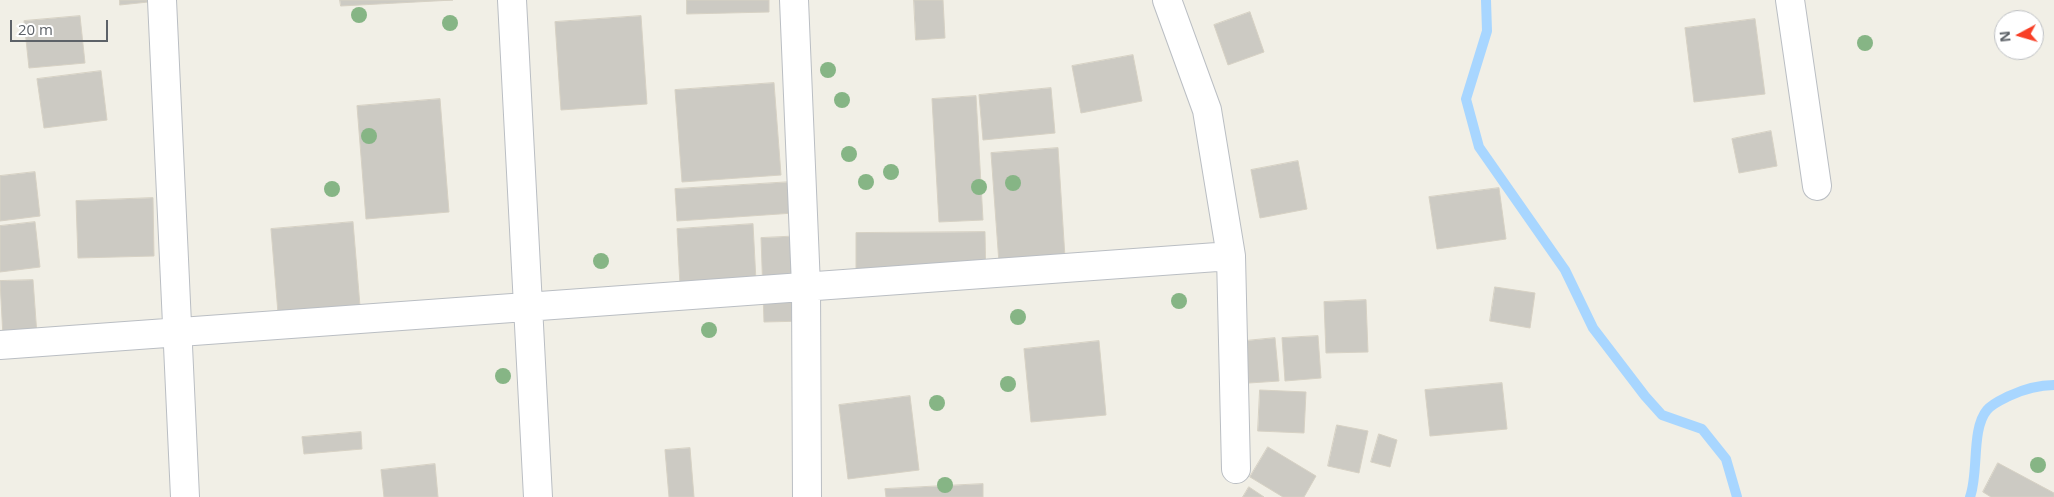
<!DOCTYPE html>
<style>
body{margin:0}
#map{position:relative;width:2054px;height:497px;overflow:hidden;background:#f1efe6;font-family:"Open Sans",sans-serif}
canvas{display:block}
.north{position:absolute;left:1994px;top:10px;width:50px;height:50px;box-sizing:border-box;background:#fff;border:1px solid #bec0c3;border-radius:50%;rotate:264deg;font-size:14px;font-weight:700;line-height:20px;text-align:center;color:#5d6268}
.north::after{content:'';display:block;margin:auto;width:18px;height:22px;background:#f83e25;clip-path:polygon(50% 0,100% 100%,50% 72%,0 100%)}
.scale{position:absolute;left:10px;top:20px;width:98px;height:22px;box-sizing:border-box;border:2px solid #5d6268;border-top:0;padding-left:6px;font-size:15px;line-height:18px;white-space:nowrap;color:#5d6268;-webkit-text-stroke:4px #fff;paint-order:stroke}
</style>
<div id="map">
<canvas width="2054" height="497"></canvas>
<div class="north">N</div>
<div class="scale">20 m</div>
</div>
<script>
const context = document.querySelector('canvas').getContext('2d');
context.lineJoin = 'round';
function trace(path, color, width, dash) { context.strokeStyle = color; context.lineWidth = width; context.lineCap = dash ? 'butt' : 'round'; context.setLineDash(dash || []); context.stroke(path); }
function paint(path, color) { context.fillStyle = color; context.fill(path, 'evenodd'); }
const stream = new Path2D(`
 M1486,0L1487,31L1466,99L1479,147L1565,270L1593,328L1645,396L1662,415L1702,429L1726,459L1737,497
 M1970,497C1979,473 1971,429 1987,410C1993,403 2001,400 2009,396C2024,389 2037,385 2054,385`);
const building = new Path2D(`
 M120,0H148V2L120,5Z
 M340,0H453L341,6Z
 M687,0H769V12L687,14Z
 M914,0H943L945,38L916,40Z
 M1250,12L1264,52L1228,65L1214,25Z
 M80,16L85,63L29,68L24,21Z
 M641,16L647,104L561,110L555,22Z
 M1755,19L1765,94L1694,102L1685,28Z
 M1133,55L1142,101L1081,113L1072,66Z
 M101,71L107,120L44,128L37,79Z
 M774,83L781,175L682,182L675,90Z
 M1051,88L1055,133L983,140L979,95Z
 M976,96L983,220L939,222L932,99Z
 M440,99L449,212L366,219L357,106Z
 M1771,131L1777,166L1739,173L1732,139Z
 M1058,148L1066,273L1000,277L991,153Z
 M1298,161L1307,209L1260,218L1251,170Z
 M35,172L40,216L0,221V176Z
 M792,182L794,213L677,221L675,189Z
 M1499,188L1506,239L1437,249L1429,197Z
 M153,198L154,256L78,258L76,201Z
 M35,222L40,267L0,272V226Z
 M353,222L360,306L278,313L271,229Z
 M753,224L756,281L680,285L677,229Z
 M985,232L986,284L856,286V233Z
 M803,236L806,321L764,322L761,238Z
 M33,280L37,335L3,337L0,281Z
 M1495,287L1535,293L1530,328L1490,321Z
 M1366,300L1368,352L1326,353L1324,302Z
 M1318,336L1321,378L1285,381L1282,338Z
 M1275,338L1279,381L1249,383L1245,341Z
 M1099,341L1106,415L1031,422L1024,349Z
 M1502,383L1507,429L1430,436L1425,390Z
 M1260,390L1306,392L1304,433L1258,431Z
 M910,396L919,470L848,479L839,405Z
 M1337,425L1368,431L1359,473L1328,466Z
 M361,432L362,449L304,454L302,437Z
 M1379,434L1397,440L1390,467L1371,462Z
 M1268,447L1316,476L1304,497H1283L1250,477Z
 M690,448L694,497H669L665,450Z
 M1998,463L2054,493V497H1991L1983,492Z
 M435,464L438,497H384L381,470Z
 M983,484V497H886L885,489Z
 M1249,487L1264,497H1243Z`);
const street = new Path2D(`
 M162,0L185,497
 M512,0L538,497
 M794,0L806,286L807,497
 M1167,0L1207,110L1231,256L1236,469
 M1790,0L1817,186
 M0,345L1231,256`);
const trees = [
 [359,15],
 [450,23],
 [1865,43],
 [828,70],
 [842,100],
 [369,136],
 [849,154],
 [891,172],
 [866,182],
 [1013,183],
 [979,187],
 [332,189],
 [601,261],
 [1179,301],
 [1018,317],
 [709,330],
 [503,376],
 [1008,384],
 [937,403],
 [2038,465],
 [945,485]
];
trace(stream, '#a8d6ff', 10);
paint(building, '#cccac3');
trace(building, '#d6d1c4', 1);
trace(street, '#babec3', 30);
trace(street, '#fff', 28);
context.fillStyle = '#86b585';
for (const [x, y] of trees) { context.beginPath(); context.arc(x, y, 8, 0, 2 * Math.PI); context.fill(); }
</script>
